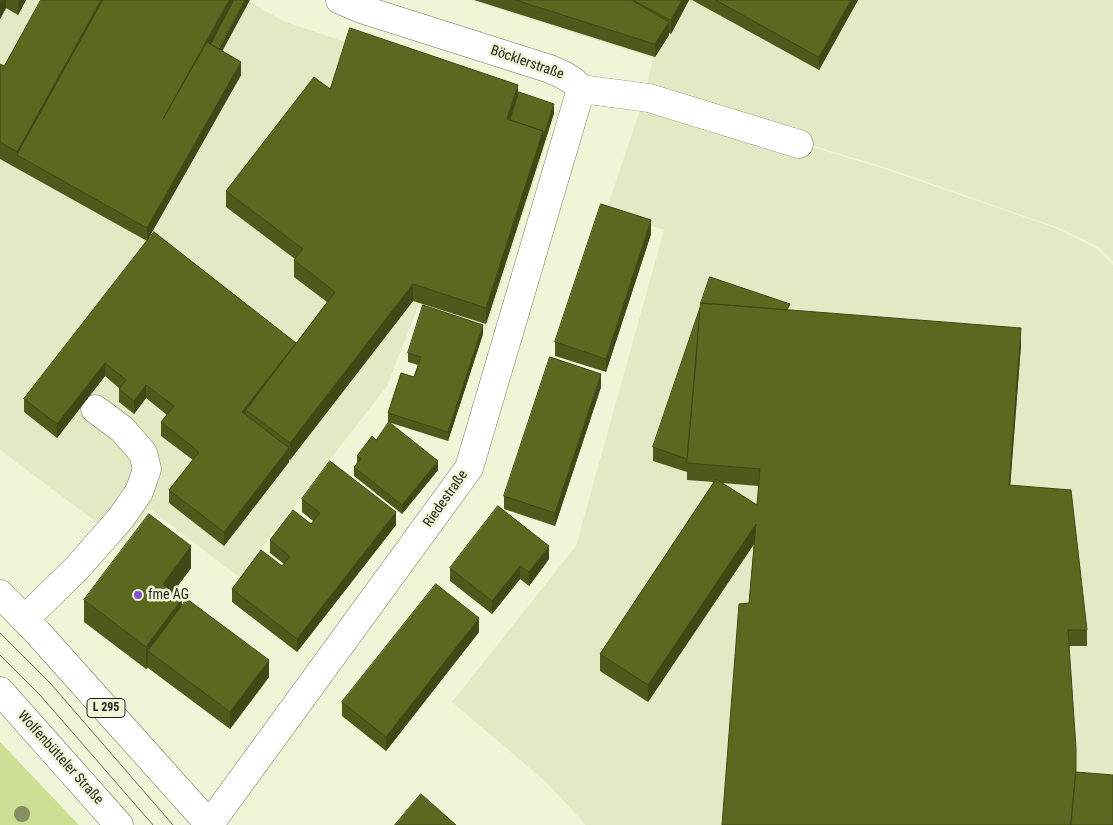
<!DOCTYPE html>
<meta charset="utf-8">
<style>
body{margin:0}
canvas{display:block;background:#eef6d7}
</style>
<canvas width="1113" height="825"></canvas>
<script>
const context = document.querySelector('canvas').getContext('2d');
context.lineJoin = 'round';
function paint(path, color) { context.fillStyle = color; context.fill(path, 'evenodd'); }
function trace(path, color, width, dash) { context.strokeStyle = color; context.lineWidth = width; context.lineCap = dash ? 'butt' : 'round'; context.setLineDash(dash || []); context.stroke(path); }
function write(font, color, halo, rows, align = 'center') {
  context.font = font + ' "Roboto Condensed",sans-serif'; context.lineWidth = 5; context.setLineDash([]); context.textBaseline = 'middle'; context.strokeStyle = halo; context.fillStyle = color; for (const [text, x, y, turn = 0] of rows) {
    context.save(); context.translate(x, y); context.rotate((+turn || 0) * Math.PI / 180); context.textAlign = isNaN(turn) ? turn : align; if (halo) context.strokeText(text, 0, 0); context.fillText(text, 0, 0); context.restore();
  }
}
const built = new Path2D(`
 M0,0H247L283,21L556,113L486,330L418,307L387,386L239,577L150,509L123,542L0,450Z
 M470,0H1113V261L1099,247L1056,227L886,168L645,94L653,58Z
 M645,96L885,169L1056,228L1097,249L1113,265V825H586L546,782L452,702L576,546L664,230L606,211Z`);
const green = new Path2D(`
 M0,742L79,825H0Z`);
const minor = new Path2D(`
 M340,0L361,9L550,69C562,74 572,78 581,89L649,98L799,144
 M25,619L77,568L121,518L139,492L147,469L143,453L122,429L95,409
 M209,825L469,468L581,89`);
const major = new Path2D(`
 M0,594L38,633L210,825
 M0,691L119,825`);
const tram = new Path2D(`
 M0,633L51,684L173,825
 M0,655L40,695L153,825`);
const trees = [
 [22,814]
];
const wall = new Path2D(`
 M0,0H26L18,15L6,8L0,19Z
 M474,0H689L671,34L669,33V35L655,57Z
 M692,0H858L819,70Z
 M222,51L241,75L148,239L296,343L327,302L294,277V260L295,259L226,207V191L330,89L518,93L554,113L486,324L413,301L290,460L289,459V462L224,546L169,503V490L193,460L161,436V422L167,415L146,398L134,414L119,402V388L105,376L57,438L24,412V399L147,241L0,159V64L4,66Z
 M651,234L606,372L555,356V342Z
 M790,310L1021,345L1010,485L1087,630V646H1069L1076,772L1113,825L749,603L754,544L648,702L600,671V654L714,482L687,480V472L653,461V447ZM722,483L759,486L757,505Z
 M483,334L448,441L388,422V413L414,377L418,365L408,362V353Z
 M601,387L555,526L504,509V496Z
 M376,440L438,470L402,514L354,476V467L357,464V456Z
 M302,499L396,525L297,652L232,602V589L282,566L284,564L270,553V540L311,524L313,521L302,512Z
 M549,559L529,586L520,579L492,614L450,581V568Z
 M191,568L173,592L182,605L269,677L230,729L148,668V667L146,669L84,622V600Z
 M479,632L386,751L342,716V702Z`);
const shadedWall = new Path2D(`
 M1,0H6V8L0,19V2Z
 M18,0H26L18,15Z
 M101,0H111L17,155V152Z
 M229,0H236L163,132V119Z
 M245,0H250L217,61V52Z
 M682,0H689L671,34V20Z
 M851,0H858L819,70V57Z
 M669,22V35L655,57V44Z
 M241,62V75L147,241V228Z
 M518,85V102L507,126V119Z
 M554,104V113L543,148V138Z
 M543,131V148L486,324V308Z
 M651,220V234L606,372V359Z
 M413,284V301L290,460V443Z
 M483,325V334L448,441V432Z
 M1021,328V345L1009,502V485Z
 M296,343L246,410V421L242,412Z
 M105,363V376L57,438V424Z
 M601,374V387L555,526V513Z
 M146,385V398L134,414V401Z
 M289,448V462L224,546V532Z
 M438,461V470L402,514V505Z
 M396,512V525L297,652V639Z
 M756,524V541L648,702V685Z
 M191,546V568L163,606V584Z
 M549,546V559L529,586V572Z
 M520,566V579L492,614V601Z
 M182,599V621L148,651V667L146,669V647Z
 M479,618V632L386,751V737Z
 M269,660V677L230,729V712Z`);
const building = new Path2D(`
 M41,0H101L17,152L0,142V64L4,66Z
 M103,0H229L163,119L207,42L241,62L147,228L17,155Z
 M234,0H245L218,49L211,44Z
 M516,0H631L669,22L655,44Z
 M633,0H682L671,20Z
 M716,0H851L819,57Z
 M350,28L518,85L507,119L543,131L486,308L413,284L290,443L246,410L335,292L294,260L303,249L226,191L314,77L330,89Z
 M519,92L554,104L543,138V131L510,120Z
 M601,204L651,220L606,359L555,342Z
 M154,232L296,343L242,412L289,448L224,532L169,490L199,452L161,422L174,406L146,385L134,401L119,389L126,380L105,363L57,424L24,399Z
 M710,277L790,304L787,310L701,303Z
 M701,303L1021,328L1009,485L1071,490L1087,630H1068L1076,748V769L1071,825H722L739,604L749,603L756,524L648,685L600,654L716,479L757,505L760,469L687,463Z
 M423,305L483,325L448,432L388,413L401,373L414,377L421,357L408,353Z
 M700,308L695,373L687,459L653,447Z
 M550,357L601,374L555,513L504,496Z
 M389,422L438,461L402,505L354,467L361,459L357,456L372,436L376,440Z
 M330,461L396,512L297,639L232,589L261,550L282,566L290,556L270,540L293,510L311,524L320,513L302,499Z
 M498,506L549,546L529,572L520,566L492,601L450,568Z
 M149,514L191,546L163,584L182,599L146,647L84,600Z
 M436,584L479,618L386,737L342,702Z
 M187,599L269,660L230,712L148,651Z
 M1076,772L1113,775V825H1071Z
 M421,794L456,825H395Z`);
const markers = [
 [138,595,5,"#8353cc"]
];
const shields = [
 [106,708,38]
];
const shieldNames = [
 ["L 295",106,708]
];
const streetNames = [
 ["Böcklerstraße",527,63,19],
 ["Riedestraße",446,499,-55],
 ["Wolfenbütteler Straße",60,758,48]
];
const poiNames = [
 ["fme AG",148,595]
];
paint(built, '#e1eac4');
paint(green, '#cdde95');
trace(minor, '#6f765a', 29);
trace(major, '#6f765a', 29);
trace(minor, '#fff', 28);
trace(major, '#fff', 28);
trace(tram, '#636856', 1);
context.fillStyle = '#868f61';
for (const [x, y] of trees) { context.beginPath(); context.arc(x, y, 8, 0, 2 * Math.PI); context.fill(); }
paint(wall, '#4f591b');
paint(shadedWall, '#404916');
paint(building, '#5c681f');
trace(building, '#404916', 1);
for (const [x, y, r, color] of markers) { const dot = new Path2D(); dot.arc(x, y, r, 0, 2 * Math.PI); context.fillStyle = color; context.fill(dot); trace(dot, '#eef6d7', 2); }
for (const [x, y, w] of shields) { const box = new Path2D(); box.roundRect(x - w / 2, y - 9.5, w, 19, 4); context.fillStyle = '#eef6d7'; context.fill(box); trace(box, '#1e2116', 1); }
write('bold 12px', '#1e2116', null, shieldNames);
write('14px', '#1e2116', '#eef6d7', streetNames);
write('14px', '#1e2116', '#eef6d7', poiNames, 'left');
</script>
